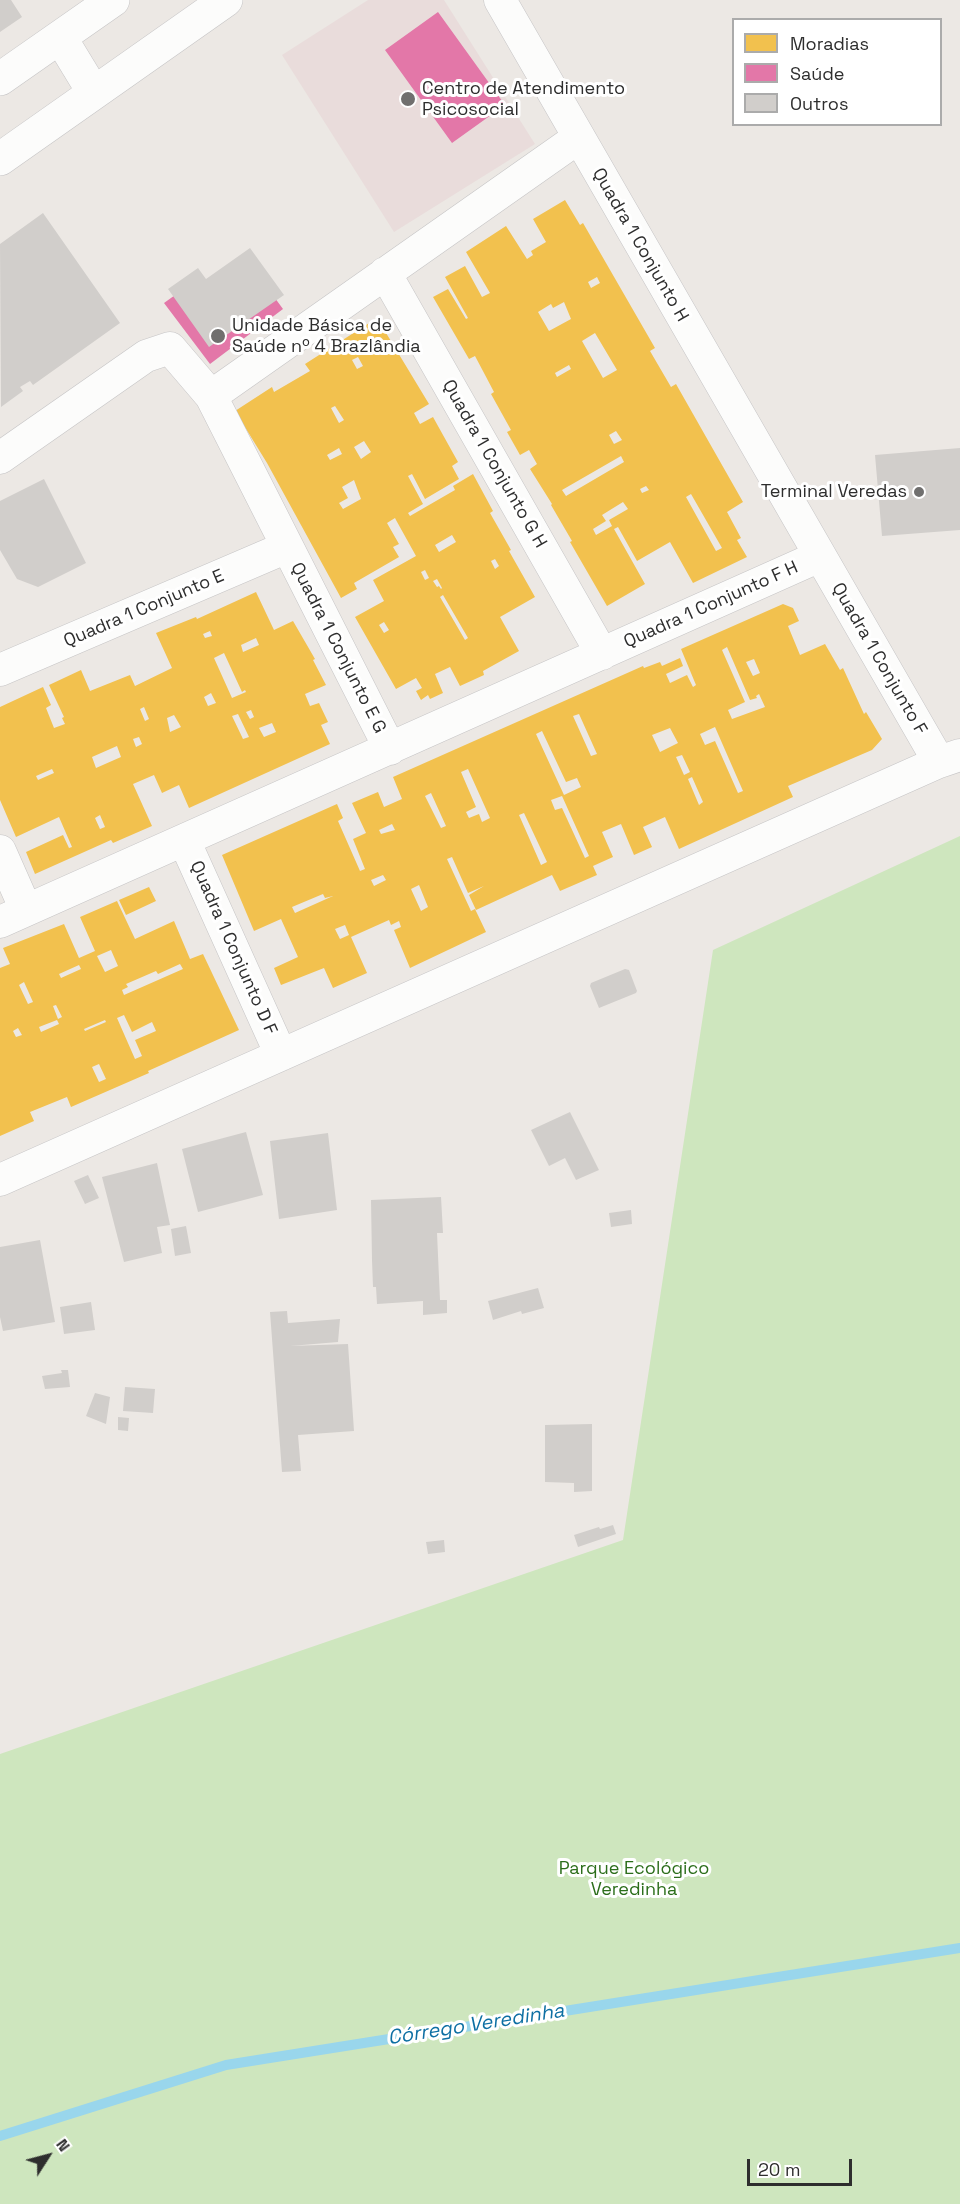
<!DOCTYPE html>
<meta charset="utf-8">
<style>
body{margin:0}
#map{position:relative;width:960px;height:2204px;overflow:hidden;background:#ece8e4;font-family:"Space Grotesk",sans-serif}
canvas{display:block}
.legend{position:absolute;left:732px;top:18px;width:210px;height:108px;box-sizing:border-box;background:#fff;border:2px solid #ababab;margin:0;padding:8px 10px;list-style:none;font-size:18px;color:#2e2e2e}
.legend li{display:flex;align-items:center;gap:12px;height:30px}
.legend b{width:30px;border:2px solid #ababab}
.north{position:absolute;left:18px;top:2126px;width:60px;height:60px;-webkit-text-stroke:4px #fff;paint-order:stroke;rotate:54deg;font-size:16px;font-weight:700;line-height:24px;text-align:center;color:#2e2e2e}
.north::after{content:'';display:block;margin:auto;width:21px;height:27px;background:#2e2e2e;clip-path:polygon(50% 0,100% 100%,50% 72%,0 100%)}
.scale{position:absolute;left:747px;top:2159px;width:105px;height:27px;box-sizing:border-box;border:3px solid #2e2e2e;border-top:0;padding-left:8px;font-size:18px;line-height:21px;white-space:nowrap;color:#2e2e2e;-webkit-text-stroke:4px #fff;paint-order:stroke}
</style>
<div id="map">
<canvas width="960" height="2204"></canvas>
<ul class="legend">
<li><b style="height:16px;background:#f2c14e"></b>Moradias</li>
<li><b style="height:16px;background:#e377a8"></b>Saúde</li>
<li><b style="height:16px;background:#d1cecb"></b>Outros</li>
</ul>
<div class="north">N</div>
<div class="scale">20 m</div>
</div>
<script>
const context = document.querySelector('canvas').getContext('2d');
context.lineJoin = 'round';
function paint(path, color) { context.fillStyle = color; context.fill(path, 'evenodd'); }
function trace(path, color, width, dash) { context.strokeStyle = color; context.lineWidth = width; context.lineCap = dash ? 'butt' : 'round'; context.setLineDash(dash || []); context.stroke(path); }
function write(font, color, halo, rows, align = 'center') {
  context.font = font + ' "Space Grotesk",sans-serif'; context.lineWidth = 6; context.setLineDash([]); context.textBaseline = 'middle'; context.strokeStyle = halo; context.fillStyle = color; for (const [text, x, y, turn = 0] of rows) {
    context.save(); context.translate(x, y); context.rotate((+turn || 0) * Math.PI / 180); context.textAlign = isNaN(turn) ? turn : align; if (halo) context.strokeText(text, 0, 0); context.fillText(text, 0, 0); context.restore();
  }
}
const medical = new Path2D(`
 M368,0H444L535,144L394,232L282,55Z`);
const green = new Path2D(`
 M960,836V2204H0V1754L623,1540L713,950Z`);
const homes = new Path2D(`
 M565,200L580,225L583,223L655,348L650,351L671,387L676,384L743,502L727,512L741,538L737,540L747,557L693,583L670,542L637,561L618,527L614,529L645,584L607,606L570,542L572,541L551,505L552,504L530,469L537,464L529,450L520,455L507,432L511,430L491,394L494,392L484,373L475,356L469,359L433,297L448,289L466,319L468,318L445,277L465,266L482,297L490,293L466,252L506,226L527,259L533,255L531,251L546,242L533,219ZM597,277L600,283L591,288L588,282ZM564,302L571,319L549,331L538,312L551,304L553,308ZM595,333L617,370L603,378L582,341ZM569,365L571,369L557,377L555,373ZM616,431L622,440L614,444L609,435ZM621,456L624,462L566,496L562,490ZM646,486L649,490L642,493L640,489ZM691,494L722,548L716,551L686,497ZM623,502L628,509L609,520L612,526L596,535L593,529L606,521L602,515Z
 M377,318L429,404L414,413L420,424L433,417L458,462L452,466L459,479L425,499L412,474L408,476L423,504L408,513L410,516L455,490L453,486L473,474L493,511L490,513L511,550L509,551L535,597L500,617L519,651L483,671L484,675L460,686L450,667L435,674L443,693L430,699L428,695L421,700L416,691L422,688L416,678L396,689L355,617L384,601L373,580L416,556L396,520L395,518L387,523L399,544L393,547L399,557L354,583L357,589L341,598L267,463L235,411L272,387L274,392L310,371L305,364ZM358,357L363,366L357,369L352,360ZM335,406L344,420L339,423L331,408ZM364,441L371,452L361,459L354,447ZM339,448L342,454L330,460L327,455ZM354,480L361,499L343,509L339,503L348,498L342,487ZM452,535L456,542L439,552L435,545ZM495,559L499,566L495,569L491,561ZM425,570L429,578L425,580L421,572ZM437,579L442,588L441,589L439,586L437,587L433,581ZM443,595L468,638L465,640L440,597ZM384,622L389,630L384,633L379,625Z
 M256,592L274,630L293,621L315,659L313,660L326,685L305,694L310,706L319,703L328,722L321,725L330,744L189,808L179,785L162,793L154,775L133,784L152,826L113,843L111,840L35,874L26,852L63,835L69,848L72,847L59,817L16,837L0,800V707L43,687L51,705L46,708L54,728L65,724L62,718L64,717L49,685L81,670L90,691L130,675L135,686L172,668L156,633L196,617L197,619ZM210,631L212,636L205,638L203,634ZM256,638L259,645L243,652L241,645ZM224,653L242,692L245,690L246,692L232,698L214,658ZM211,693L216,703L208,706L204,697ZM144,707L149,719L145,721L140,709ZM251,710L254,717L250,719L246,712ZM238,714L249,737L243,739L232,716ZM174,715L181,727L170,732L167,718ZM272,723L276,732L264,737L259,728ZM139,737L142,744L136,747L133,739ZM117,746L121,757L96,768L92,757ZM52,769L54,773L38,780L36,776ZM100,815L105,827L100,829L95,818Z
 M783,604L793,608L799,621L788,626L800,655L825,644L840,670L843,668L864,714L866,712L882,739L872,750L788,786L793,797L679,849L665,817L643,827L652,847L634,855L621,824L602,832L613,857L593,866L597,875L560,891L552,875L476,910L469,895L484,886L468,893L452,857L447,859L471,911L475,909L486,932L410,968L394,930L401,927L399,921L391,925L389,920L351,937L367,973L333,988L324,968L281,985L274,968L298,957L281,919L254,931L222,855L337,804L343,818L338,821L360,871L365,869L353,839L366,833L352,803L378,792L384,807L402,799L393,777L643,666L644,668L660,662L662,666L680,658L683,666L666,674L670,683L687,675L693,687L696,685L681,649ZM727,647L750,700L757,698L756,696L759,694L765,707L732,719L728,710L745,702L722,650ZM754,659L760,673L753,676L746,662ZM579,714L597,754L591,756L573,716ZM715,727L743,791L738,793L715,741L705,745L700,734ZM670,728L678,743L660,752L652,735ZM542,731L566,782L577,778L581,787L564,795L536,734ZM682,755L690,772L684,775L676,757ZM468,769L490,818L482,822L479,814L469,818L466,812L476,807L461,772ZM692,777L703,802L699,805L688,779ZM431,793L446,826L441,828L425,796ZM562,796L589,856L585,858L562,808L555,810L551,800ZM524,813L547,862L541,865L519,815ZM392,824L395,830L381,834L379,830ZM383,875L386,880L374,886L371,880ZM419,885L428,907L421,911L411,889ZM323,894L325,898L333,896L295,913L292,907ZM345,925L349,935L340,939L335,929Z
 M149,887L156,901L126,915L119,900Z
 M117,901L135,939L174,921L190,959L203,954L239,1030L148,1071L149,1073L71,1107L67,1097L30,1112L34,1121L0,1136V968L10,964L3,948L64,924L79,958L95,951L80,917ZM111,950L118,966L105,972L97,956ZM180,964L183,969L124,995L122,990L128,987L126,984L156,971L158,974ZM79,965L81,969L61,978L59,974ZM24,982L33,1002L28,1004L19,985ZM56,1005L62,1017L58,1019L53,1006ZM124,1015L132,1032L152,1022L156,1031L135,1040L142,1056L135,1059L117,1018ZM57,1020L59,1024L41,1032L39,1027ZM105,1020L106,1022L85,1031L84,1029ZM18,1028L22,1035L16,1037L13,1031ZM99,1064L106,1079L99,1082L92,1067Z`);
const health = new Path2D(`
 M438,12L505,105L452,143L385,50Z
 M247,260L283,309L210,364L164,303L196,280L205,291Z`);
const stream = new Path2D(`
 M0,2136L226,2065L960,1948`);
const building = new Path2D(`
 M0,0H11L22,17L0,32Z
 M43,213L120,323L33,385L30,381L20,387L23,391L1,407L0,244Z
 M250,248L284,295L209,347L168,289L198,268L206,279Z
 M960,448V530L882,536L875,455Z
 M44,479L86,563L38,587L17,579L0,550V501Z
 M625,969L629,970L637,991L636,993L599,1008L590,986L591,983Z
 M570,1112L599,1170L576,1180L565,1158L549,1166L531,1130Z
 M246,1132L263,1195L198,1212L182,1149Z
 M328,1133L337,1210L279,1219L270,1141Z
 M157,1163L170,1225L157,1227L162,1253L124,1262L102,1177Z
 M88,1175L99,1198L85,1204L74,1181Z
 M441,1197L443,1233H437L440,1300H447V1313L423,1315V1301L377,1304L376,1287H373L372,1260L371,1200Z
 M631,1210L632,1224L611,1227L609,1213Z
 M186,1226L191,1253L175,1256L171,1229Z
 M40,1240L55,1322L3,1331L0,1317V1247Z
 M538,1288L544,1308L522,1314L521,1311L493,1320L488,1301Z
 M91,1302L95,1330L64,1334L60,1307Z
 M287,1311L288,1323L340,1319L338,1342L290,1346L348,1344L354,1431L298,1435L301,1471L282,1472L270,1312Z
 M61,1370H68L70,1387L45,1389L42,1376L62,1373Z
 M125,1387L155,1389L153,1413L123,1411Z
 M95,1393L110,1397L106,1424L86,1416Z
 M118,1417L129,1418L128,1431L118,1430Z
 M592,1424V1491L574,1492V1483L545,1482V1425Z
 M613,1525L616,1534L578,1547L574,1535L599,1527L600,1529Z
 M444,1540L445,1552L428,1554L426,1542Z`);
const street = new Path2D(`
 M500,0L939,762
 M385,273L602,654
 M211,396L578,138
 M0,458L146,356L170,348L211,396L390,749
 M0,670L287,547
 M184,840L281,1055
 M0,851L26,910
 M0,922L820,556
 M0,1180L939,762L960,755`);
const secondary = new Path2D(`
 M60,37L94,93
 M0,79L113,0
 M0,159L226,0`);
const markers = [
 [408,99,8,"#706f6e"],
 [218,336,8,"#706f6e"],
 [919,492,6,"#706f6e"]
];
const poiNames = [
 ["Centro de Atendimento",422,89],
 ["Psicosocial",422,110],
 ["Unidade Básica de",232,326],
 ["Saúde nº 4 Brazlândia",232,347],
 ["Terminal Veredas",907,492,"right"]
];
const streetNames = [
 ["Quadra 1 Conjunto H",640,245,60],
 ["Quadra 1 Conjunto G H",494,464,60],
 ["Quadra 1 Conjunto F H",711,605,-24],
 ["Quadra 1 Conjunto E",144,609,-23],
 ["Quadra 1 Conjunto E G",338,648,63],
 ["Quadra 1 Conjunto F",879,659,60],
 ["Quadra 1 Conjunto D F",233,948,66]
];
const parkNames = [
 ["Parque Ecológico",634,1869],
 ["Veredinha",634,1890]
];
const waterNames = [
 ["Córrego Veredinha",476,2025,-9]
];
paint(medical, '#e9dcdb');
paint(green, '#cee6be');
paint(homes, '#f2c14e');
paint(health, '#e377a8');
trace(stream, '#99d6ec', 10);
paint(building, '#d1cecb');
trace(street, '#c5c4c5', 33);
trace(secondary, '#c5c4c5', 34);
trace(street, '#fcfcfb', 32);
trace(secondary, '#fcfcfb', 33);
for (const [x, y, r, color] of markers) { const dot = new Path2D(); dot.arc(x, y, r, 0, 2 * Math.PI); context.fillStyle = color; context.fill(dot); trace(dot, '#fff', 2); }
write('18px', '#2e2e2e', '#fff', poiNames, 'left');
write('18px', '#2e2e2e', '#fff', streetNames);
write('18px', '#2c6e1b', '#fff', parkNames);
write('italic 20px', '#0d6fa3', '#fff', waterNames);
</script>
